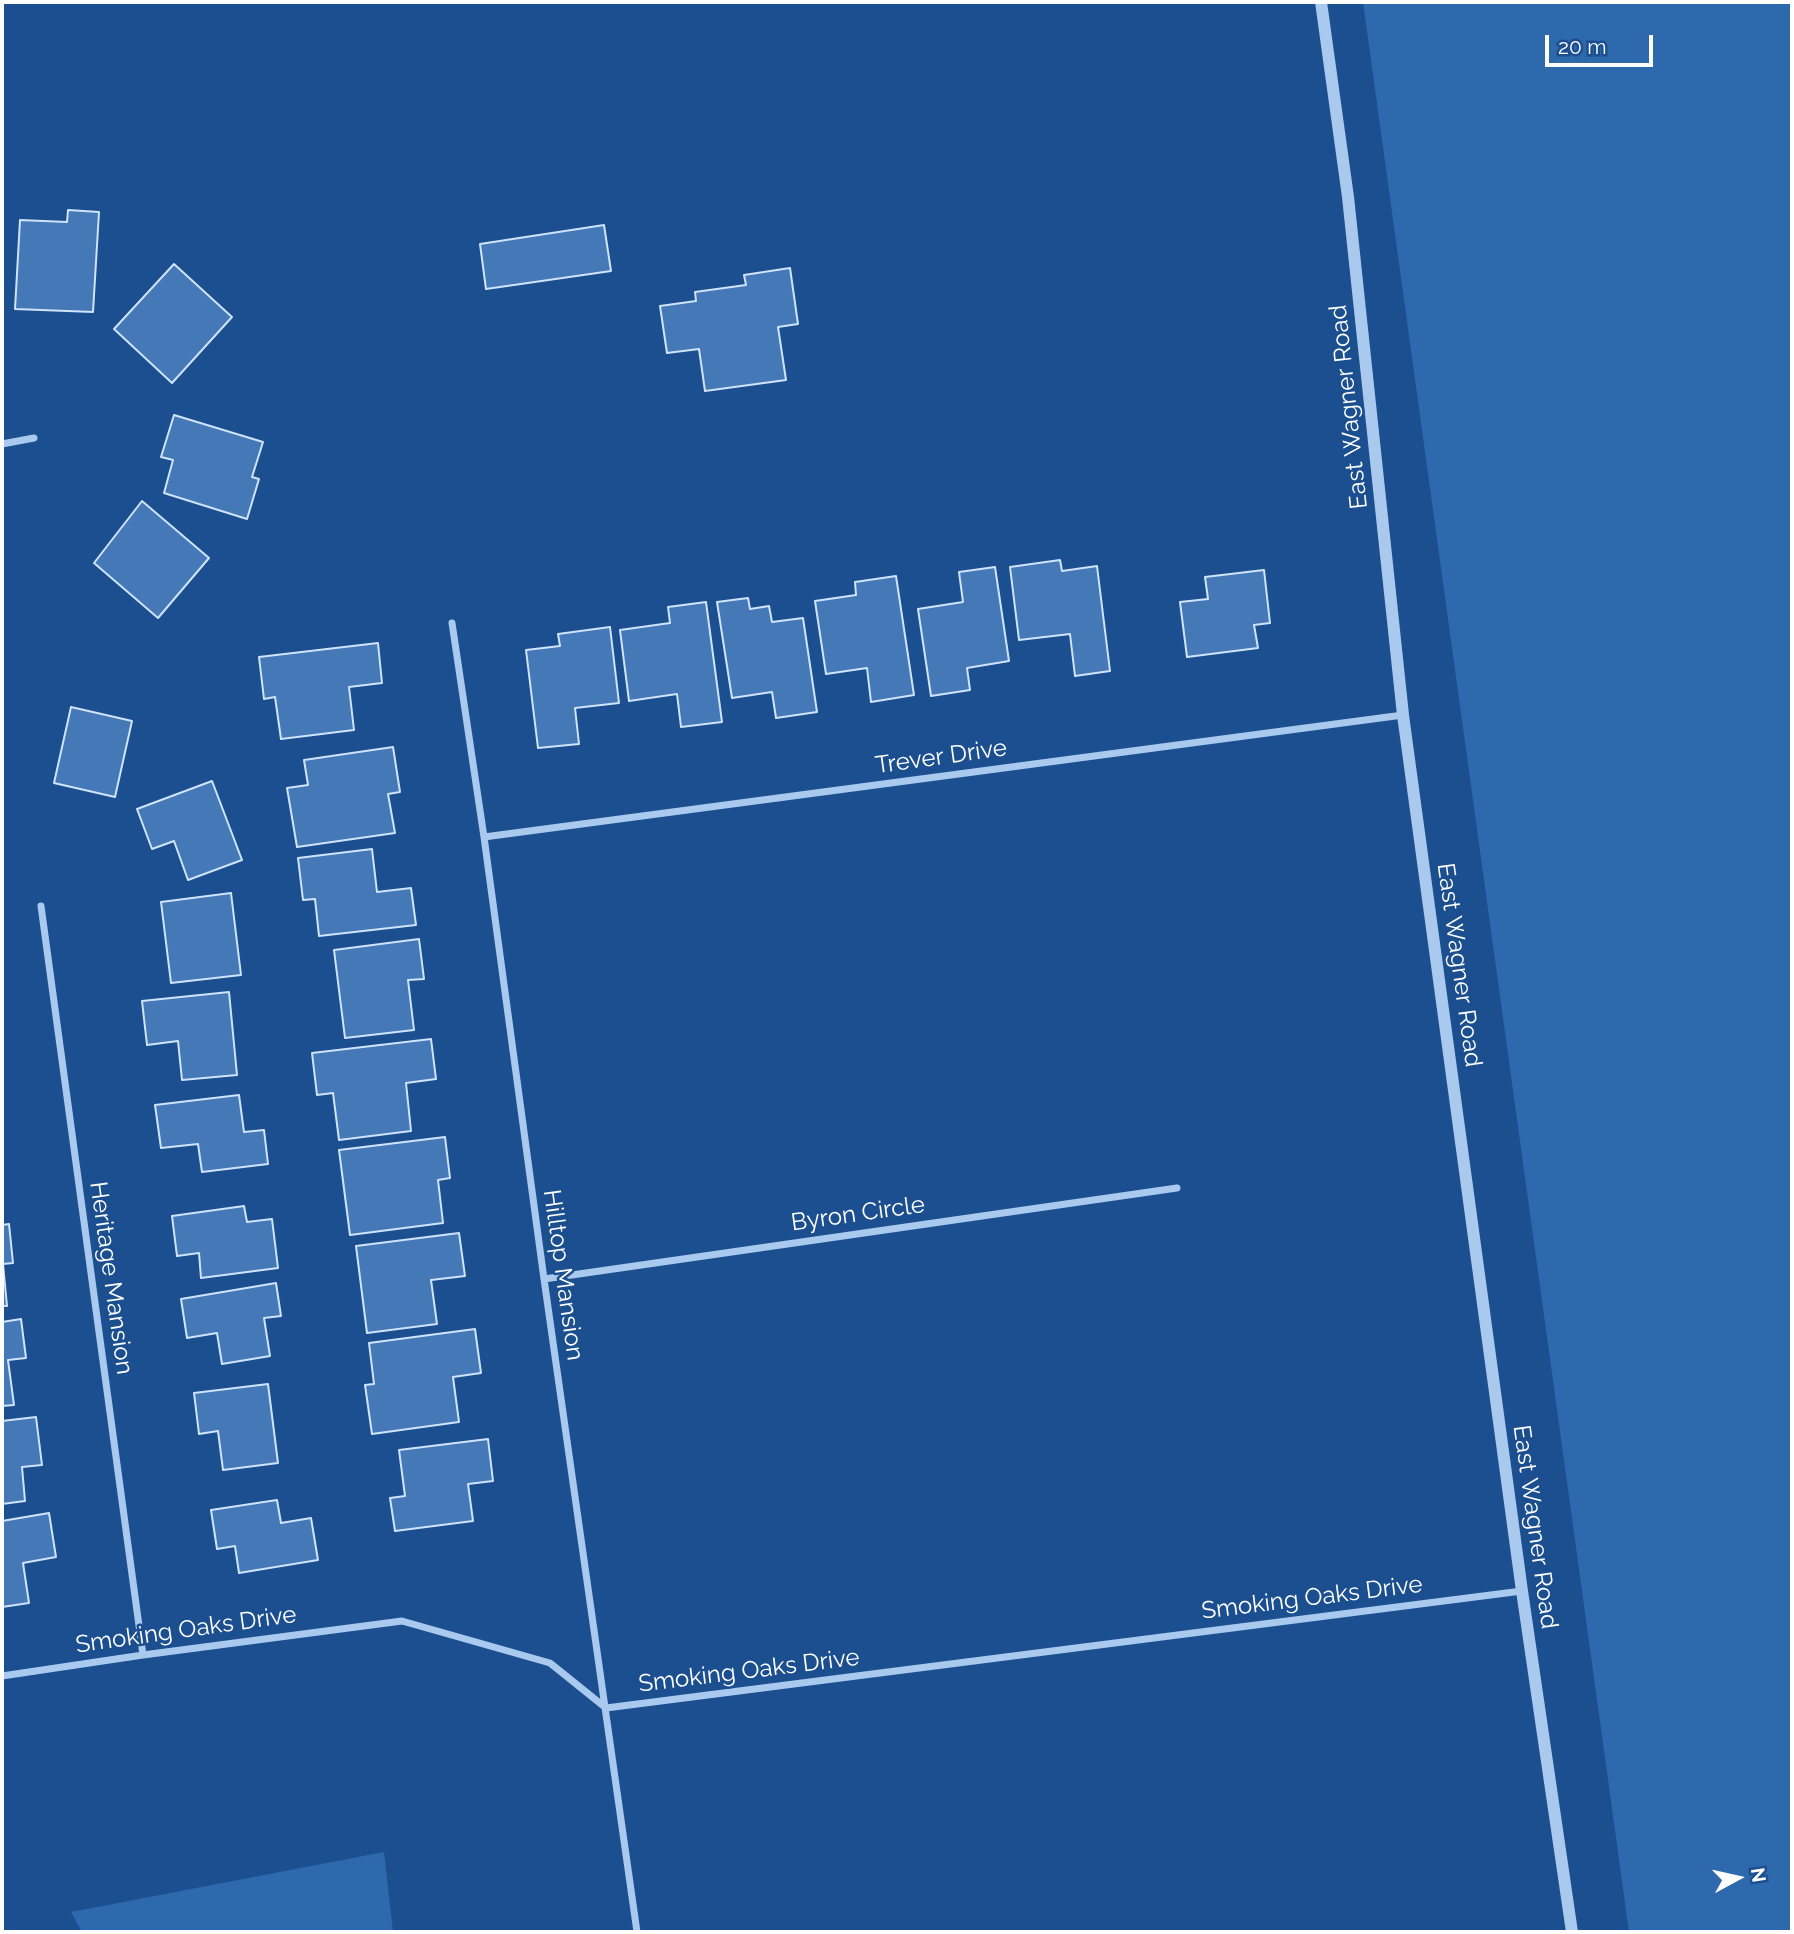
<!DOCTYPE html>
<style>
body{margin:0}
#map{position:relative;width:1794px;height:1934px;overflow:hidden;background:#1b4f8f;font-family:Raleway,sans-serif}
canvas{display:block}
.frame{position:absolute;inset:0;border:4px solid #fff;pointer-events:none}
.north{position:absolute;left:1703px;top:1843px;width:70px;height:70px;-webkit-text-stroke:5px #1b4f8f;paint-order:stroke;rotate:82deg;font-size:19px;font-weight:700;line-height:28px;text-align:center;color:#fff}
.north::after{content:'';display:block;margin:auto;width:24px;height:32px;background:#fff;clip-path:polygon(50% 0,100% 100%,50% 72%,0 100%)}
.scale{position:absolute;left:1545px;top:35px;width:108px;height:32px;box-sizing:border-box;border:4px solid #fff;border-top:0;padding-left:9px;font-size:21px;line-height:24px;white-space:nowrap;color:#fff;-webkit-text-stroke:5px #1b4f8f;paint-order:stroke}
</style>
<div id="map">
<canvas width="1794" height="1934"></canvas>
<div class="frame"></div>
<div class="north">N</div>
<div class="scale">20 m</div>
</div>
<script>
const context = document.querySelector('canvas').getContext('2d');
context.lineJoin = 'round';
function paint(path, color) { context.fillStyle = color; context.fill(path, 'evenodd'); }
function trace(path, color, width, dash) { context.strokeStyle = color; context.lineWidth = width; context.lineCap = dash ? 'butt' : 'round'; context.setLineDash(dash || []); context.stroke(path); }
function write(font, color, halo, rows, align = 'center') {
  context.font = font + ' Raleway,sans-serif'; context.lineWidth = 5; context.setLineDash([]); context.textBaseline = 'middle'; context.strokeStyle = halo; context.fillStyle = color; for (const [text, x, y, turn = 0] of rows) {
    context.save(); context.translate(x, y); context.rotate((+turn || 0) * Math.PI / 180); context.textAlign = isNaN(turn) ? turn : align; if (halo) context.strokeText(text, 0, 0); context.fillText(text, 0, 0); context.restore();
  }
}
const green = new Path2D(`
 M1363,2H1792V1932H1629Z
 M384,1852L393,1932H82L71,1912Z`);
const building = new Path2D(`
 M68,210L99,212L93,312L15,309L20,220L67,222Z
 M604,225L611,271L486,289L480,244Z
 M174,264L232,317L172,383L114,329Z
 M790,268L798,324L778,327L786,380L705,391L699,349L667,353L660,306L696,301L695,292L746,285L744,275Z
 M174,415L263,442L252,477L259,479L247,519L164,493L173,460L161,457Z
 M142,501L209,558L158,618L94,563Z
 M1060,560L1062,571L1097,566L1110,671L1075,676L1070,634L1019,640L1010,567Z
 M995,567L1009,661L967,668L970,690L931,696L918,609L963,602L959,572Z
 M1264,570L1270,623L1254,625L1258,648L1187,657L1180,602L1208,599L1205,577Z
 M896,576L914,695L871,702L867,668L826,674L815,601L856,595L855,582Z
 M748,598L750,609L769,606L772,622L803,618L817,712L776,718L772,692L732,698L717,602Z
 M706,602L722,722L681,727L677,694L629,701L620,630L670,623L668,607Z
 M610,627L619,703L575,708L579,744L538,748L526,650L560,646L558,634Z
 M378,643L382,683L349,687L354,730L281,739L275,697L264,699L259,657Z
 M71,707L132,721L115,797L54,783Z
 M393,747L400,792L388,794L395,833L297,847L287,788L308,785L304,760Z
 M212,781L242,860L188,880L174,841L152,849L137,809Z
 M372,849L377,892L411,888L416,925L319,936L315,899L303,900L298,858Z
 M231,893L241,975L171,983L161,902Z
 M419,939L424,979L408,980L414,1030L345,1038L334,950Z
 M229,992L237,1075L182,1080L178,1041L147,1045L142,1001Z
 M431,1039L436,1079L406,1083L411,1131L339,1140L333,1093L317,1095L312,1053Z
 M239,1095L244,1132L264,1130L268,1164L202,1172L198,1144L161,1148L155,1105Z
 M445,1137L450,1178L438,1180L443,1223L350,1235L339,1150Z
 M244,1206L247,1222L272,1219L278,1268L201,1278L199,1253L177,1256L172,1216Z
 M9,1224L13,1263L3,1264L7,1306H2V1225Z
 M459,1233L465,1276L431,1280L437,1324L367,1333L356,1246Z
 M276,1283L281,1316L264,1318L270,1356L222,1364L217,1333L187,1338L181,1299Z
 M21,1319L26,1358L8,1360L14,1405L2,1406V1322Z
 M475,1329L481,1373L453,1377L459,1422L372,1434L365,1385L374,1384L369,1343Z
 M268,1384L278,1463L223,1470L218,1431L199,1434L194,1393Z
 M36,1417L42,1465L22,1467L25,1501L2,1504V1421Z
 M488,1439L493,1481L468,1484L473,1521L395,1531L390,1498L405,1496L399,1450Z
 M277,1500L281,1523L311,1518L318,1560L239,1573L235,1546L217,1549L211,1510Z
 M49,1513L56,1557L23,1563L29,1603L2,1607V1521Z`);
const minor = new Path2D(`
 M2,444L34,438
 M452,623L484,837L544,1279L637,1932
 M484,837L1403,715
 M41,906L143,1655
 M544,1279L1177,1188
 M2,1676L143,1655L402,1621L550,1663L606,1708L1522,1591`);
const tertiary = new Path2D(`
 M1321,2L1348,197L1403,715L1522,1591L1572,1932`);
const streetNames = [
 ["East Wagner Road",1349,407,-96],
 ["Trever Drive",941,757,-8],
 ["East Wagner Road",1459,965,82],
 ["Byron Circle",858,1214,-8],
 ["Hilltop Mansion",563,1275,82],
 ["Heritage Mansion",111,1278,82],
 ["East Wagner Road",1535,1527,82],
 ["Smoking Oaks Drive",1312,1598,-7],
 ["Smoking Oaks Drive",186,1630,-8],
 ["Smoking Oaks Drive",749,1671,-7]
];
paint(green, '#2e69ad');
paint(building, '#4478b7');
trace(building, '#cfe3fa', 2);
trace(minor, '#a9c9ee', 7);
trace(tertiary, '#a9c9ee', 12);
write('24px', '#fff', '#1b4f8f', streetNames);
</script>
